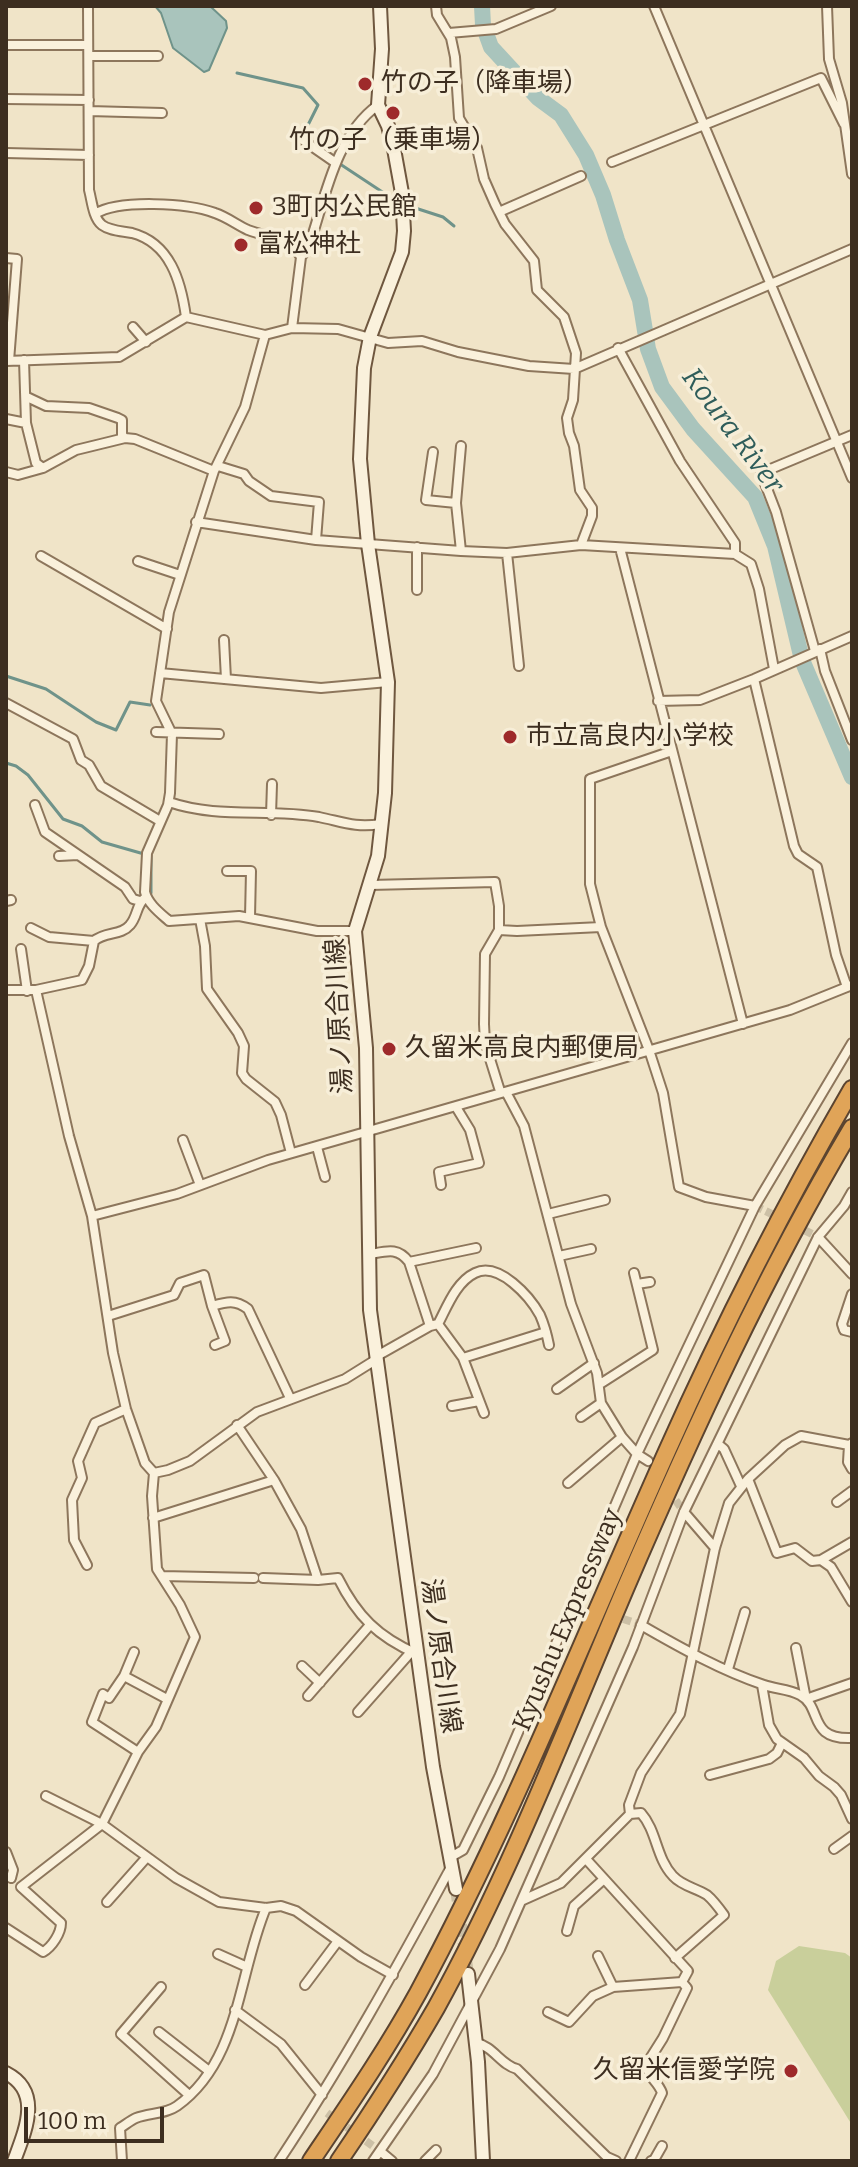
<!DOCTYPE html>
<meta charset="utf-8">
<style>
body{margin:0}
#map{position:relative;width:858px;height:2167px;overflow:hidden;background:#f0e4c8;font-family:Bitter,serif}
canvas{display:block}
.frame{position:absolute;inset:0;border:8px solid #3d2e20;pointer-events:none}
.scale{position:absolute;left:24px;top:2107px;width:140px;height:36px;box-sizing:border-box;border:4px solid #3d2e20;border-top:0;padding-left:10px;font-size:24px;line-height:28px;white-space:nowrap;color:#3d2e20;-webkit-text-stroke:6px #f7eed8;paint-order:stroke}
</style>
<div id="map">
<canvas width="858" height="2167"></canvas>
<div class="frame"></div>
<div class="scale">100 m</div>
</div>
<script>
const context = document.querySelector('canvas').getContext('2d');
context.lineJoin = 'round';
function paint(path, color) { context.fillStyle = color; context.fill(path, 'evenodd'); }
function trace(path, color, width, dash) { context.strokeStyle = color; context.lineWidth = width; context.lineCap = dash ? 'butt' : 'round'; context.setLineDash(dash || []); context.stroke(path); }
function write(font, color, halo, rows, align = 'center') {
  context.font = font + ' Bitter,"Noto Sans JP",serif'; context.lineWidth = 7; context.setLineDash([]); context.textBaseline = 'middle'; context.strokeStyle = halo; context.fillStyle = color; for (const [text, x, y, turn = 0] of rows) {
    context.save(); context.translate(x, y); context.rotate((+turn || 0) * Math.PI / 180); context.textAlign = isNaN(turn) ? turn : align; if (halo) context.strokeText(text, 0, 0); context.fillText(text, 0, 0); context.restore();
  }
}
const green = new Path2D(`
 M799,1946L845,1953L852,1958V2125L768,1990L776,1961Z`);
const water = new Path2D(`
 M155,6H210L226,21L227,28L209,70L204,72L173,48L161,13Z`);
const stream = new Path2D(`
 M237,73L303,88L318,105L304,133L306,138
 M337,162L396,201
 M409,206L443,217L454,226
 M6,676L46,689L96,722L116,730L130,702L150,705
 M6,763L16,766L28,775L63,819L82,826L102,842L144,854
 M151,893V856`);
const river = new Path2D(`
 M482,6L483,25L491,47L538,98L561,115L586,155L603,195L617,240L640,300L648,349L662,387L693,429L755,497L775,546L802,660L852,777`);
const streetTunnel = new Path2D(`
 M755,1206L782,1219
 M794,1225L818,1237
 M648,1461L684,1512
 M612,1615L641,1625
 M327,2113L380,2151`);
const secondaryTunnel = new Path2D(`
 M456,1889L468,1974`);
const street = new Path2D(`
 M88,6L89,190C92,201 93,218 102,225C110,231 122,231 132,233C170,243 181,281 186,317
 M436,6L437,15L451,38L455,57L459,118L477,148L484,179L495,204L505,224L534,261L537,290L564,317L576,353L573,400L567,418L569,433L574,446L580,490L592,508V516L581,545
 M654,6L852,478
 M827,6L829,59L842,103L852,174
 M449,33L496,29L551,6
 M6,45H88
 M89,56H158
 M6,99L89,100
 M89,111L162,113
 M297,136L336,163
 M6,153L89,155
 M612,162L821,78L844,124
 M499,212L581,176
 M95,214C119,199 188,203 215,213C227,217 237,225 248,230C269,238 289,237 301,257
 M6,258L17,259L9,361
 M186,317L265,335L292,328L338,329L388,343L422,341L458,352L529,366L574,369L852,249
 M133,327L146,342
 M292,328L301,257L309,246C325,199 335,136 378,105
 M265,335L245,407L214,471L169,612L156,701L172,734L170,793L168,805L147,853L145,892C148,904 160,913 169,921L239,916L317,931H355
 M618,348L680,461L735,543V554
 M24,360L26,423
 M6,361L119,357L186,317
 M27,397L46,406L89,408L118,418L122,420V435L125,438
 M6,419L26,423L36,463L43,468L76,450L125,438L135,439L214,471
 M433,452L426,500L456,503L461,551
 M218,466L244,474L249,481L271,496L319,502L316,540
 M6,472L18,475L43,468
 M456,503L461,446
 M196,522L316,540L461,551L507,553L581,545L735,554L751,564L759,589L774,669
 M417,547V590
 M620,548L743,1024
 M507,553L519,666
 M41,556L167,629
 M138,561L180,575
 M224,640L226,679
 M820,649L825,671L852,740
 M815,651L776,512L761,473L852,435
 M160,673L321,688L388,682
 M754,679L794,846L798,854L817,867L836,955L847,987
 M658,701L700,700L754,679L852,636
 M6,703L73,739L81,760L89,765L101,786L160,821
 M156,732L219,734
 M672,751L590,779V884L601,927L649,1050L663,1093L679,1187L706,1197L755,1206
 M169,802C218,819 269,808 319,817C343,822 355,828 381,824
 M35,805L45,832L125,887L133,899L140,901
 M271,815L272,784
 M59,856L78,855
 M227,871H251L250,917
 M370,885L495,882L499,906V930L485,954L484,1024L485,1043L500,1091
 M6,901L11,900
 M200,919L205,946L207,989L238,1033L244,1046L242,1073L246,1079L275,1102L281,1115L291,1153
 M31,928L49,937L94,941
 M499,930L517,931L601,927
 M21,949L27,991
 M6,990H36L82,980L89,966L94,941C105,931 121,936 130,925C138,916 136,904 146,897
 M506,1092L524,1126L571,1304L597,1373L601,1403L622,1437L637,1454L648,1461
 M183,1140L200,1185
 M317,1147L325,1177
 M441,1185L439,1172L479,1163L470,1130L456,1107
 M548,1214L605,1200
 M92,1216L177,1194L268,1160L790,1010L852,985
 M818,1237L852,1274
 M371,1254C387,1251 398,1247 409,1262
 M559,1256L591,1249
 M637,1284L650,1282
 M852,1294L842,1324L844,1330L852,1332
 M212,1306C226,1302 235,1299 248,1309L290,1398
 M108,1316L174,1295L180,1283L204,1275L212,1306L225,1341L215,1345
 M438,1324L463,1358L484,1413
 M430,1326L409,1262L476,1248
 M377,1356L430,1326L438,1324C447,1307 456,1282 475,1273C499,1261 530,1297 540,1315C544,1324 547,1335 549,1345
 M463,1358L546,1332
 M600,1384L653,1350L634,1273
 M557,1389L594,1363
 M452,1406L479,1401
 M581,1417L601,1403
 M852,1443L849,1445L801,1436L785,1445L748,1479L777,1553L795,1548L812,1561L821,1560L831,1567L852,1602
 M718,1444L724,1449L741,1486
 M849,1445L848,1462L852,1469
 M154,1473L168,1470L190,1461L257,1412L345,1379L377,1359
 M274,1480L301,1529L318,1580
 M568,1483L622,1437
 M837,1502L852,1491
 M684,1512L715,1548
 M153,1518L274,1480L237,1425
 M821,1560L852,1542
 M87,1565L74,1540L72,1500L82,1478L78,1461L95,1423L126,1409
 M162,1576L254,1578
 M263,1578L318,1580L338,1578C357,1616 378,1637 417,1654
 M641,1625C679,1647 722,1671 764,1685C775,1689 789,1689 800,1695C823,1707 807,1740 852,1738
 M796,1648L806,1699L852,1683
 M302,1666L320,1683
 M728,1669L745,1612
 M124,1676L134,1652
 M762,1685L769,1725L777,1739L804,1758L819,1776L834,1787L841,1795L852,1819
 M308,1696L370,1625
 M358,1712L411,1652
 M138,1752L92,1722L103,1694L109,1698L124,1676L167,1699
 M710,1775L769,1759L777,1753L782,1743
 M46,1796L102,1824L176,1878L219,1902L266,1908L281,1906L296,1911L361,1957L393,1975
 M630,1814L641,1813C657,1831 656,1858 673,1876C682,1886 696,1888 707,1895C713,1900 719,1908 724,1915L675,1958
 M834,1849L852,1836
 M6,1852L13,1870L11,1878
 M449,1858L463,1850L499,1777L637,1454L755,1206L852,1043
 M586,1859L688,1971L682,1982L687,1988L663,2038L646,2065C648,2078 658,2081 662,2093L629,2161
 M523,1900L561,1883L630,1814L629,1805L641,1773L680,1714L715,1548L729,1503L748,1479
 M107,1902L147,1857
 M6,1928L43,1952C52,1947 61,1933 61,1923L21,1887L102,1824L138,1752L156,1727L195,1637L180,1605L157,1569L152,1496L154,1473L145,1463L126,1409L113,1353L92,1216L69,1136L36,990
 M567,1931L574,1906L604,1879
 M218,1954L247,1967
 M598,1956L613,1987L682,1982
 M305,1985L338,1941
 M161,1987L121,2034L189,2095
 M235,2010L281,2044L322,2095
 M548,2012L569,2022L593,1996L613,1987
 M159,2032L209,2071
 M476,2043C493,2046 501,2065 517,2069L607,2157L616,2161
 M380,2151L392,2161
 M122,2161L120,2128C125,2125 131,2120 136,2118C149,2113 166,2114 177,2106C240,2061 238,1974 266,1908
 M279,2161C342,2066 397,1967 451,1867
 M373,2161L433,2074L500,1949L633,1647L684,1512L818,1237L844,1206L852,1192
 M425,2161L436,2150
 M651,2161L654,2160L662,2146`);
const secondary = new Path2D(`
 M380,6L382,49L378,105L388,126L394,149L402,193L404,231L402,252L370,337L364,368L360,459L368,544L388,682L385,793L378,856L355,931L366,1048L370,1310L433,1767L456,1889
 M468,1974L478,2062L483,2161
 M6,2073C43,2092 25,2131 14,2161`);
const highway = new Path2D(`
 M311,2161C348,2106 386,2051 418,1993C513,1817 586,1631 668,1449C723,1326 784,1206 852,1089
 M339,2161C373,2111 406,2060 436,2008C509,1876 566,1728 625,1589C693,1431 764,1276 852,1128`);
const markers = [
 [365,84,8,"#9e2a2b"],
 [393,113,8,"#9e2a2b"],
 [256,208,8,"#9e2a2b"],
 [241,245,8,"#9e2a2b"],
 [510,737,8,"#9e2a2b"],
 [389,1049,8,"#9e2a2b"],
 [791,2071,8,"#9e2a2b"]
];
const poiNames = [
 ["竹の子（降車場）",381,84],
 ["竹の子（乗車場）",393,141,"center"],
 ["3町内公民館",272,208],
 ["富松神社",257,245],
 ["市立高良内小学校",526,737],
 ["久留米高良内郵便局",405,1049],
 ["久留米信愛学院",775,2071,"right"]
];
const streetNames = [
 ["湯ノ原合川線",340,1016,-93],
 ["Kyushu Expressway",568,1620,-67],
 ["湯ノ原合川線",440,1656,82]
];
const waterNames = [
 ["Koura River",732,431,53]
];
paint(green, '#c9cf9b');
paint(water, '#a9c4bc');
trace(water, '#6f938a', 2);
trace(stream, '#6f938a', 3);
trace(river, '#a9c4bc', 16);
trace(streetTunnel, '#ccc0a6', 8, [8, 4]);
trace(secondaryTunnel, '#ccc0a6', 12, [12, 6]);
trace(street, '#8d765c', 12);
trace(secondary, '#6f573f', 16);
trace(highway, '#5b4430', 20);
trace(street, '#faf1dc', 8);
trace(secondary, '#faf1dc', 12);
trace(highway, '#e0a458', 16);
for (const [x, y, r, color] of markers) { const dot = new Path2D(); dot.arc(x, y, r, 0, 2 * Math.PI); context.fillStyle = color; context.fill(dot); trace(dot, '#f7eed8', 3); }
write('26px', '#3d2e20', '#f7eed8', poiNames, 'left');
write('26px', '#3d2e20', '#f7eed8', streetNames);
write('italic 28px', '#2f5d5a', '#f7eed8', waterNames);
</script>
